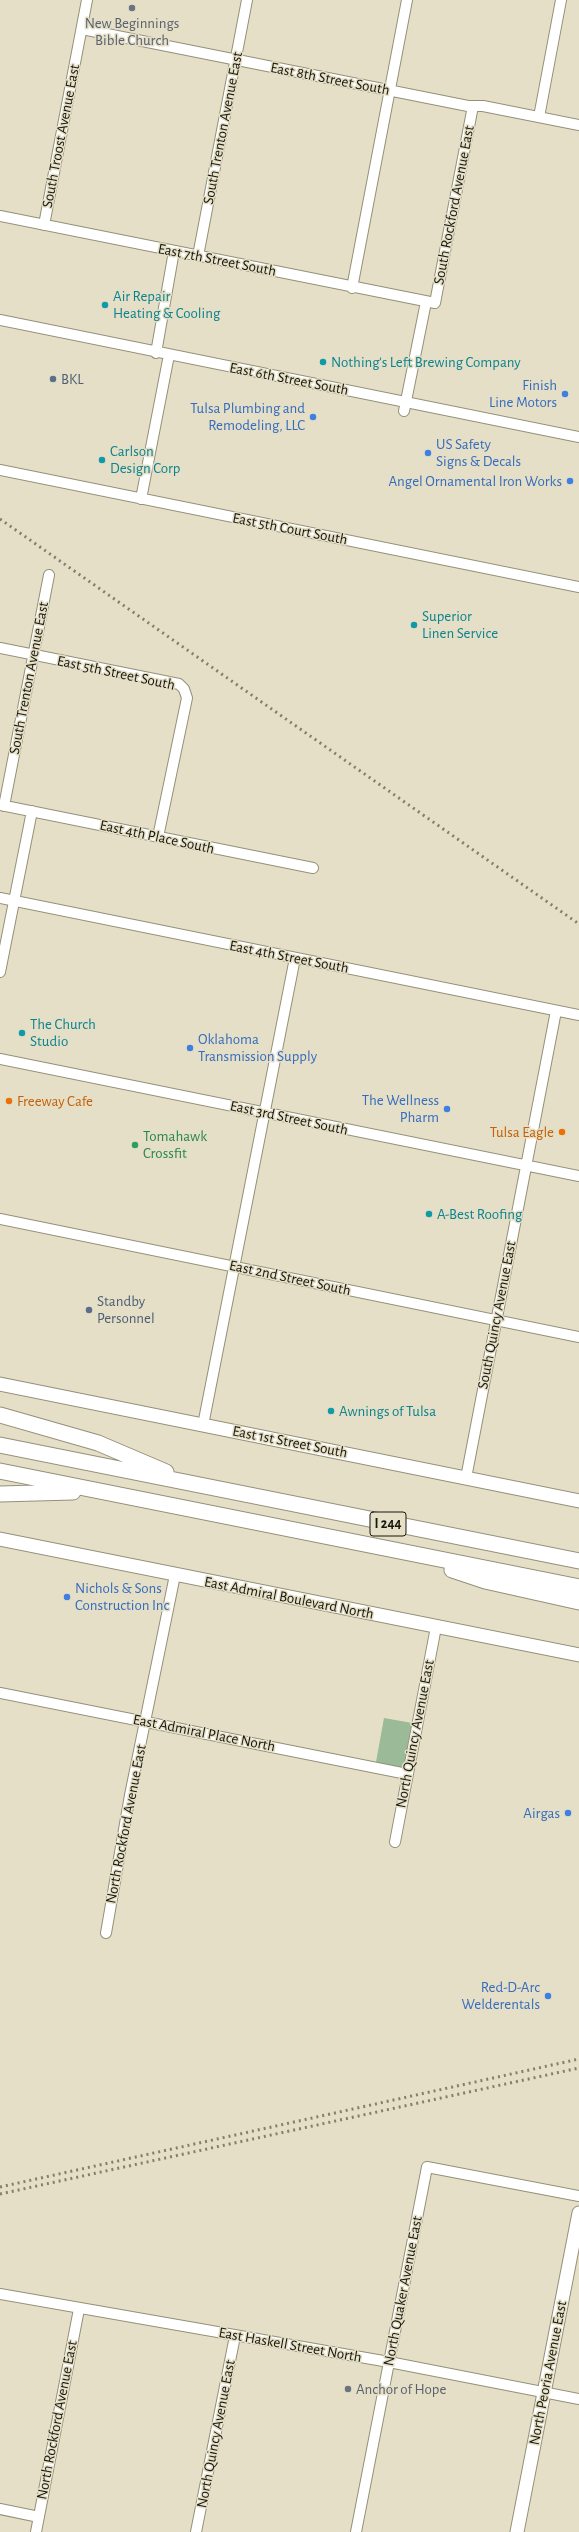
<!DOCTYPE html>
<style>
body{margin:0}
canvas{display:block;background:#e4dfc6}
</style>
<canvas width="579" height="2532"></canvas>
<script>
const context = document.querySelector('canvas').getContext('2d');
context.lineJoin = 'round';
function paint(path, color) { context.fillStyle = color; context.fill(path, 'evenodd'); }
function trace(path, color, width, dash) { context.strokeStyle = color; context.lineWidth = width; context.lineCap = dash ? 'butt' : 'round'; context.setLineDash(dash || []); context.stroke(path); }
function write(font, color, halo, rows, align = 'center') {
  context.font = font + ' "Alegreya Sans",sans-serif'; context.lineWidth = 3; context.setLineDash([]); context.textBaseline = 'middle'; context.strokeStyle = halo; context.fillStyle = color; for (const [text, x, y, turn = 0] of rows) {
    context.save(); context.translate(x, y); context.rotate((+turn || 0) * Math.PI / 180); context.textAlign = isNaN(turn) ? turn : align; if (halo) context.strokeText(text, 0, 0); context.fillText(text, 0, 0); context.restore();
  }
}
const green = new Path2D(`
 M384,1718L412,1723L404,1764L401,1768L376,1762Z`);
const minor = new Path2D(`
 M82,29L468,106H483L579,125
 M539,117L561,0
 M0,216L435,303L473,106
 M44,225L87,0
 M198,256L247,0
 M352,288L407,0
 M0,320L579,437
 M156,353L174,251
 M404,411L426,302
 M0,470L579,587
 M141,499L169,355
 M0,648L179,684L184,689L187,698L158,837
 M0,805L313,868
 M4,806L49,575
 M0,898L579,1015
 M0,972L32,811
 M0,1059L579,1176
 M0,1219L579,1337
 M203,1425L295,958
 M466,1478L556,1011
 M0,1693L407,1774
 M395,1842L436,1627
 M106,1933L130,1795L175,1575
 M0,2294L389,2362L579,2399
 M0,2509L39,2517
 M36,2532L79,2309
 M196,2532L235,2336
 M356,2532L427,2167L579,2196`);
const major = new Path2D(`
 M0,1384L579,1501
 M0,1539L579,1655
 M517,2532L579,2213`);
const highway = new Path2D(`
 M0,1415L98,1443L166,1472
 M0,1445L579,1561
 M0,1471L579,1587
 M0,1494L73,1492
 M452,1570L485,1581L579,1602`);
const rail = new Path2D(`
 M0,519L579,924
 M0,2187L579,2059
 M0,2194L579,2068`);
const markers = [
 [132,8,4,"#6b7280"],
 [105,305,4,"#0f9aa8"],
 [323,362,4,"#0f9aa8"],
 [53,379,4,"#5c6f8a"],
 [565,394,4,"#3f7fe0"],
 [313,417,4,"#3f7fe0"],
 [428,453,4,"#3f7fe0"],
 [102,460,4,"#0f9aa8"],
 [570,481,4,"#3f7fe0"],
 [414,625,4,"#0f9aa8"],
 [22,1033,4,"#0f9aa8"],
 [190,1048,4,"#3f7fe0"],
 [9,1101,4,"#e8710a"],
 [447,1109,4,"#3f7fe0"],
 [562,1132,4,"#e8710a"],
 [135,1145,4,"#2e9e5b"],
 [429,1214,4,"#0f9aa8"],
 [89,1310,4,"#5c6f8a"],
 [331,1411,4,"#0f9aa8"],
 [67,1597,4,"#3f7fe0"],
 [568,1813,4,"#3f7fe0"],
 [548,1996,4,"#3f7fe0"],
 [348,2389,4,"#6b7280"]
];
const shields = [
 [388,1524,36]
];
const shieldNames = [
 ["I 244",388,1524]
];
const worshipNames = [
 ["New Beginnings",132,23],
 ["Bible Church",132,40],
 ["Anchor of Hope",356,2389,"left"]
];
const streetNames = [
 ["East 8th Street South",330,79,11],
 ["South Trenton Avenue East",223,128,-79],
 ["South Troost Avenue East",61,136,-79],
 ["South Rockford Avenue East",454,205,-79],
 ["East 7th Street South",217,260,11],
 ["East 6th Street South",289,379,11],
 ["East 5th Court South",290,529,11],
 ["East 5th Street South",116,673,12],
 ["South Trenton Avenue East",29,678,-79],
 ["East 4th Place South",157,837,12],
 ["East 4th Street South",289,957,11],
 ["East 3rd Street South",289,1118,12],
 ["East 2nd Street South",290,1278,12],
 ["South Quincy Avenue East",497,1315,-79],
 ["East 1st Street South",290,1442,11],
 ["East Admiral Boulevard North",289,1598,11],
 ["East Admiral Place North",204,1733,11],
 ["North Quincy Avenue East",415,1734,-79],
 ["North Rockford Avenue East",126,1824,-79],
 ["North Quaker Avenue East",403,2291,-79],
 ["East Haskell Street North",290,2345,10],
 ["North Peoria Avenue East",548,2373,-79],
 ["North Rockford Avenue East",57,2420,-79],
 ["North Quincy Avenue East",216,2434,-79]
];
const cultureNames = [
 ["Air Repair",113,296],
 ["Heating & Cooling",113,313],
 ["Nothing's Left Brewing Company",331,362],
 ["Carlson",110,451],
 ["Design Corp",110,468],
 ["Superior",422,616],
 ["Linen Service",422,633],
 ["The Church",30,1024],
 ["Studio",30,1041],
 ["A-Best Roofing",437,1214],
 ["Awnings of Tulsa",339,1411]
];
const serviceNames = [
 ["BKL",61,379],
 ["Standby",97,1301],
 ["Personnel",97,1318]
];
const shopNames = [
 ["Finish",557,385],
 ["Line Motors",557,402],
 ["Tulsa Plumbing and",305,408],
 ["Remodeling, LLC",305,425],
 ["US Safety",436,444,"left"],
 ["Signs & Decals",436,461,"left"],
 ["Angel Ornamental Iron Works",562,481],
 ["Oklahoma",198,1039,"left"],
 ["Transmission Supply",198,1056,"left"],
 ["The Wellness",439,1100],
 ["Pharm",439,1117],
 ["Nichols & Sons",75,1588,"left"],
 ["Construction Inc",75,1605,"left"],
 ["Airgas",560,1813],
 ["Red-D-Arc",540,1987],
 ["Welderentals",540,2004]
];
const foodNames = [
 ["Freeway Cafe",17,1101],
 ["Tulsa Eagle",554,1132,"right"]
];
const leisureNames = [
 ["Tomahawk",143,1136],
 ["Crossfit",143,1153]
];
paint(green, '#9aba98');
trace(minor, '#959079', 12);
trace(major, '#959079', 15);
trace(highway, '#959079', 17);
trace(minor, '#fff', 10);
trace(major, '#fff', 13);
trace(highway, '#fff', 15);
trace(rail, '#837f6e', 3, [2, 4]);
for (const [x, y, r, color] of markers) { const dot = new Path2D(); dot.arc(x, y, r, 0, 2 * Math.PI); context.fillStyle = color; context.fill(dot); trace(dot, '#e4dfc6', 1.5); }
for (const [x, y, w] of shields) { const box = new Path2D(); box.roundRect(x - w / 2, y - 12, w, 24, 3); context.fillStyle = '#e4dfc6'; context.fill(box); trace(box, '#18160d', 1); }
write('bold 14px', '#18160d', null, shieldNames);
write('15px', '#5b616d', '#e4dfc6', worshipNames);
write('15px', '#18160d', '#e4dfc6', streetNames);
write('15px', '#0d838f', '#e4dfc6', cultureNames, 'left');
write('15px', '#4e5e75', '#e4dfc6', serviceNames, 'left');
write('15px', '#366cbe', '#e4dfc6', shopNames, 'right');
write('15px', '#c56008', '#e4dfc6', foodNames, 'left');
write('15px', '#27864d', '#e4dfc6', leisureNames, 'left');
</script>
